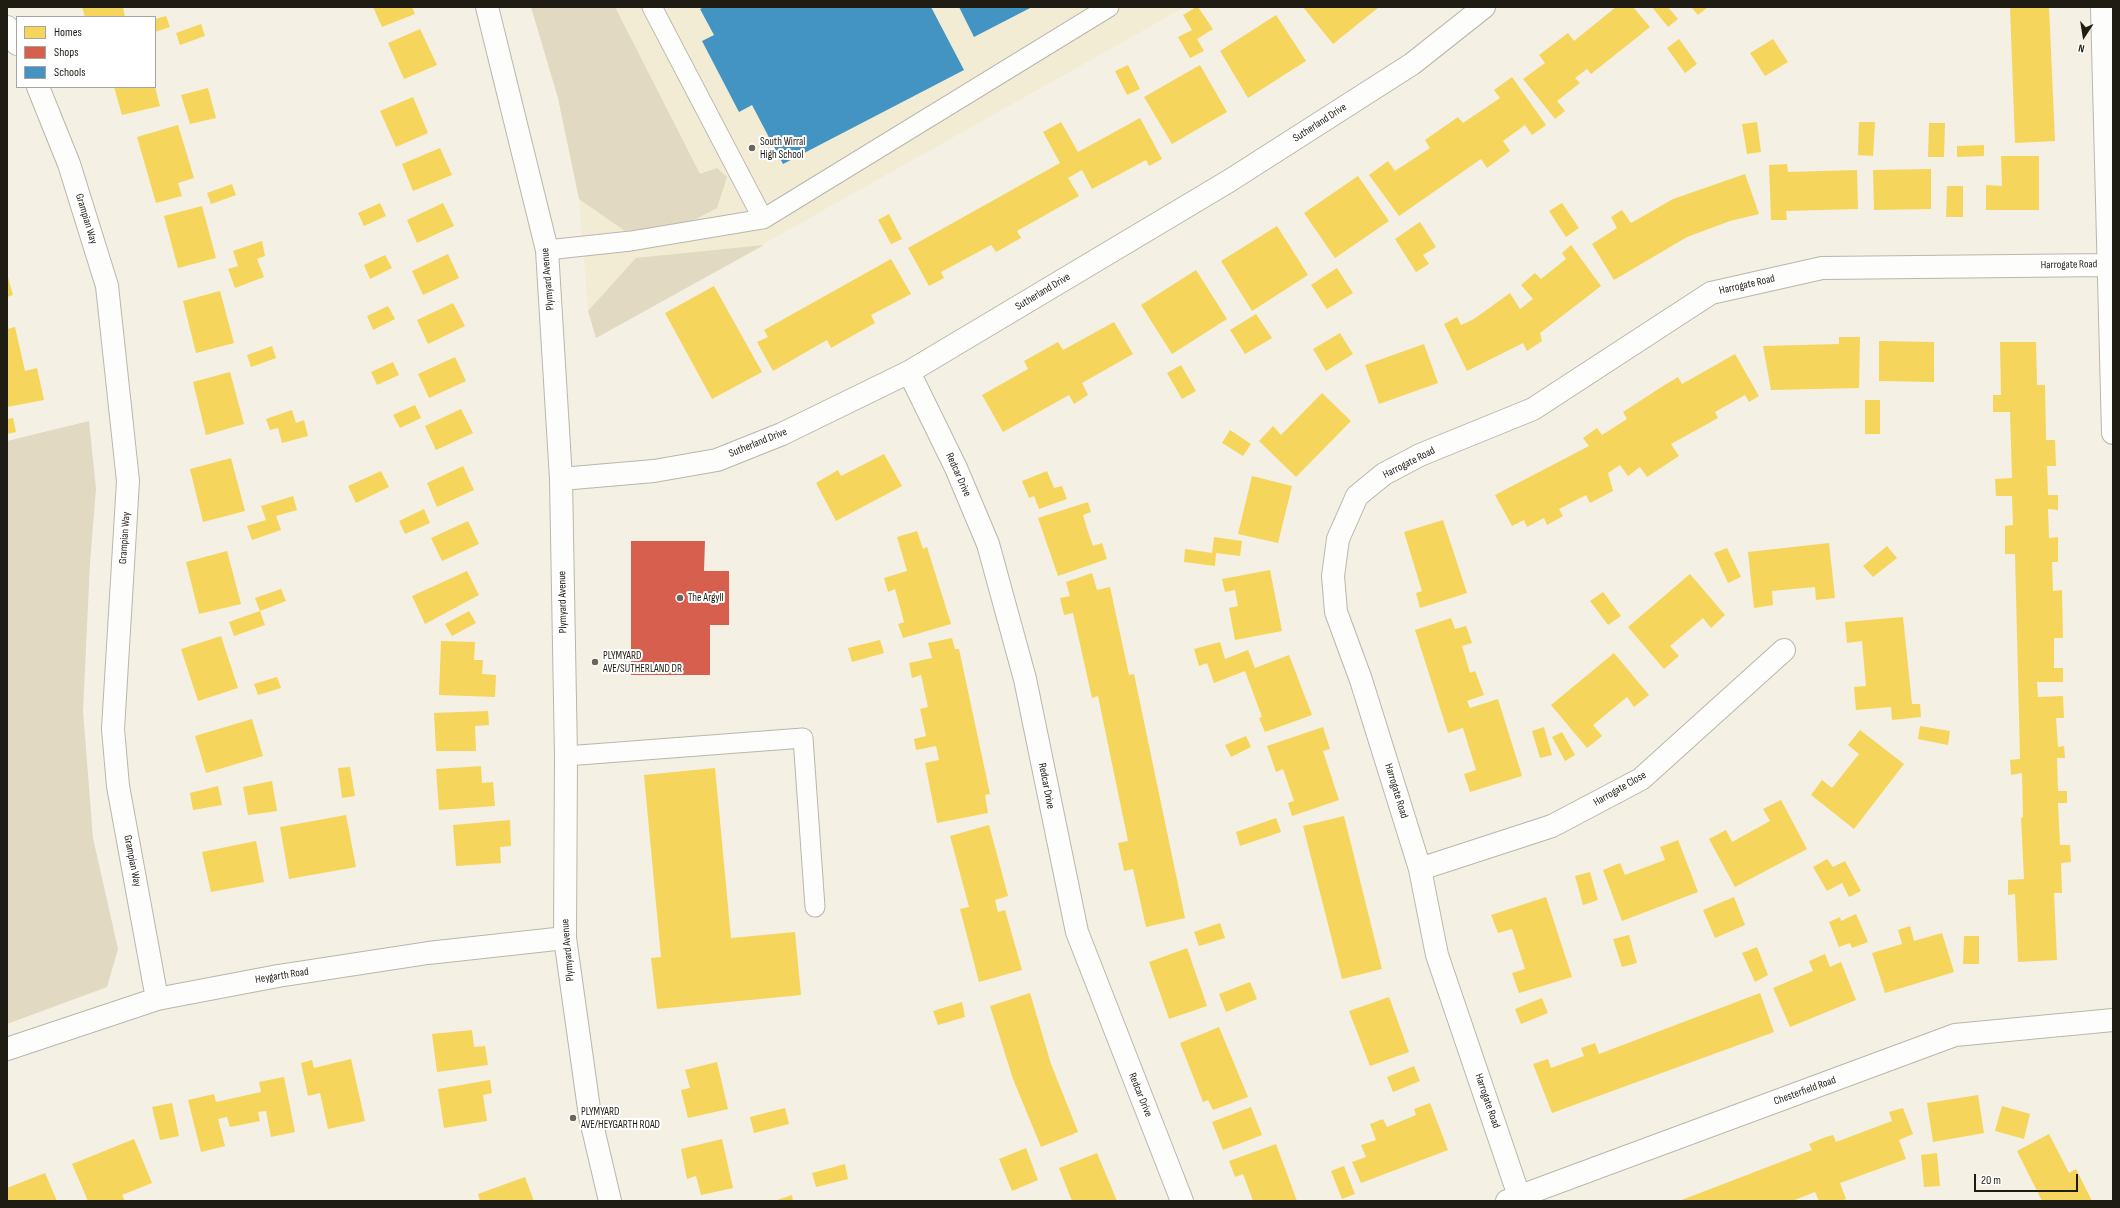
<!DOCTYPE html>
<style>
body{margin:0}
#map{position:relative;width:2120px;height:1208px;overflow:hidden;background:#f4f0e3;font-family:"Sofia Sans Condensed",sans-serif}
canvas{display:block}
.frame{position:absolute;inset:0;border:8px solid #1f1c13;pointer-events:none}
.legend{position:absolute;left:16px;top:16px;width:140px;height:72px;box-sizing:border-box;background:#fff;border:1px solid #a5a4a1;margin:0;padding:5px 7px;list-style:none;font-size:12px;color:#1f1c13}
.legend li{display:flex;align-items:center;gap:8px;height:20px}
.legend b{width:20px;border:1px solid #a5a4a1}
.north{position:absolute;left:2064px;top:16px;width:40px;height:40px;-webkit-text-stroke:3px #fff;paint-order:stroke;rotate:192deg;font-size:11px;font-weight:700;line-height:16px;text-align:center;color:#1f1c13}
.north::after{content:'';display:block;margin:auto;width:14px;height:18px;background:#1f1c13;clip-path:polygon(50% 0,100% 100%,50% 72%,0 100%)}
.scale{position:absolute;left:1974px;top:1174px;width:104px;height:18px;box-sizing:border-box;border:2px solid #1f1c13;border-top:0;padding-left:5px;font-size:12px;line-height:14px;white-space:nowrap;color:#1f1c13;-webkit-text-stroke:3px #fff;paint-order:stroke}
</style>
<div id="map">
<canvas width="2120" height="1208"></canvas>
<div class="frame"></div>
<ul class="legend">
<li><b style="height:11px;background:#f6d55c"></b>Homes</li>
<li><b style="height:11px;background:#d6604d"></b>Shops</li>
<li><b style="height:11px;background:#4393c3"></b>Schools</li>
</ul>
<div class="north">N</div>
<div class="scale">20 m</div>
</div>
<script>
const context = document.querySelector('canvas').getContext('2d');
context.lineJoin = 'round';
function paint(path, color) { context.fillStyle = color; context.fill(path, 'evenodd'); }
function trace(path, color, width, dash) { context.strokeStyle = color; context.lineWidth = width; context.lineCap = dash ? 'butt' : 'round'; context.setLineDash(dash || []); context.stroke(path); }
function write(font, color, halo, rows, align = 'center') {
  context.font = font + ' "Sofia Sans Condensed",sans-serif'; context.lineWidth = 4; context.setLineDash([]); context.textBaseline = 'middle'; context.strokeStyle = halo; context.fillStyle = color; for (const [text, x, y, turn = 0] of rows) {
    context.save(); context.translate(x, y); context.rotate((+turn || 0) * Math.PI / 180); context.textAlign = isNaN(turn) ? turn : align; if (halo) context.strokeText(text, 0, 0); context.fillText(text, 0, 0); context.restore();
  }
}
const built = new Path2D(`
 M531,7H1185L596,338L588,311L579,199L558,98Z`);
const green = new Path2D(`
 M531,7H615L700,174L717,168L727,177L717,208L688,223L625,231L579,199L558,98Z
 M764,245L596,338L588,311L636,258Z
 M89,421L96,489L90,563L83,711L93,838L118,949L107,987L7,1024V441Z`);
const homes = new Path2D(`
 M82,7H123L125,17H85Z
 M373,7H412L415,14L382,27Z
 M1196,7H1198L1213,29L1197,39L1204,51L1190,58L1178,37L1192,30L1183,15Z
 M1303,7H1379L1333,44Z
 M1616,7H1633L1650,27L1591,74L1587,69L1575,78L1580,83L1557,101L1565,111L1555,119L1523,79L1545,63L1539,55L1568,33L1574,41Z
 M1652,7H1668L1678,19L1668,27Z
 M1691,7H1708L1698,15Z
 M2010,7H2049L2055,141L2015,143Z
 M1276,15L1306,61L1248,98L1220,51Z
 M166,16L170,27L155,32V19Z
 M201,24L205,36L180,45L176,33Z
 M420,29L437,65L404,79L388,43Z
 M1679,39L1697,64L1685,73L1667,48Z
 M1773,39L1788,62L1765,76L1750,53Z
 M1128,65L1140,89L1127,95L1115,71Z
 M1200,65L1227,112L1172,144L1144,97Z
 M1512,77L1546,125L1532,135L1525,125L1503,141L1510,151L1487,168L1481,159L1399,216L1369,175L1388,161L1395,171L1430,148L1425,140L1458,117L1463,123L1500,98L1494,90Z
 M114,87H155L160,106L122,115Z
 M208,88L216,118L190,124L181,95Z
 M413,97L428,133L396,147L380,111Z
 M1140,118L1162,159L1149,166L1146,160L1092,189L1082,170L1068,178L1079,196L1017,231L1021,238L996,252L991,245L941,272L944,278L929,286L908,248L1060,163L1043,132L1061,122L1078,152Z
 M1757,122L1761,152L1747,154L1742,124Z
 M1859,122H1875L1873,156L1858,155Z
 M1929,123H1945L1944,157H1928Z
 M178,125L194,178L178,183L182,196L156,203L137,137Z
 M1984,145V156L1957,157V146Z
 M440,148L452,175L413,191L402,164Z
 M2001,156H2039V210H1986V185L2002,186Z
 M1787,164L1788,172L1857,170L1858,209L1786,211L1787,220H1771L1769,165Z
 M1931,169V209L1874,210L1873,170Z
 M1745,174L1759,214L1730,221L1687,237L1614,280L1592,244L1617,228L1611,217L1622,210L1631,223L1673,199Z
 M1358,176L1389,221L1335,258L1304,213Z
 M232,184L236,195L211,204L207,193Z
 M1947,186H1963V217H1946Z
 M380,203L386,216L364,226L358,213Z
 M443,203L454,226L417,243L407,220Z
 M1562,203L1579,228L1566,237L1549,211Z
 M202,206L216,258L178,268L164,216Z
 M889,214L902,239L891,244L878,220Z
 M1420,222L1436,247L1423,255L1429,264L1416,272L1395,239Z
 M1277,226L1308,275L1252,311L1221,261Z
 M262,241L265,256L257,259L264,277L235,288L228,269L238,266L233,251Z
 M1571,245L1601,286L1540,333L1542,341L1527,351L1523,343L1467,371L1444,324L1457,317L1461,325L1474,319L1510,293L1520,309L1533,299L1521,285L1535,273L1541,279L1566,259L1562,253Z
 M448,254L459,278L423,295L412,271Z
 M385,255L392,268L370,279L364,265Z
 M891,259L911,294L871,315L875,323L831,348L827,340L773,371L757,342L768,337L764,330Z
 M1337,268L1353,293L1327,309L1311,285Z
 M1196,270L1227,319L1172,354L1141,305Z
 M7,274L13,295L7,297Z
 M714,286L762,372L712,399L665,313Z
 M220,291L234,343L196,353L183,301Z
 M453,303L465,326L428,344L417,320Z
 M388,306L395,319L373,330L367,316Z
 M1256,314L1272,338L1245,354L1230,330Z
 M1114,322L1133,354L1082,383L1088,395L1074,404L1069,395L1003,432L982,395L1028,369L1024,361L1058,342L1063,350Z
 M15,327L25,371L37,368L44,400L7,407V329Z
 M1340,333L1353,354L1326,371L1313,349Z
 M1839,337H1860L1859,388L1771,390L1763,346L1839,344Z
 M1879,341L1934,342V382L1879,381Z
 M2000,342H2036L2037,385H2045L2046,440H2055L2056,466H2047L2048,495H2058V510L2048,509L2049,538L2058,537V562H2052L2053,591L2062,590L2063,638H2054V668H2063V682H2037L2038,697L2063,696L2064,718H2056L2058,747L2064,746L2065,758H2057L2058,791H2067V803H2058L2060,845H2070L2071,862L2061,863L2062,893H2054L2057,960L2018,962L2015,894L2008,895V880L2024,879L2021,818L2023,817L2022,773L2011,775L2010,760L2020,759L2015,554H2005V526L2013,525L2012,496H1996L1995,479L2012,478L2010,412H1993V395H2001Z
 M1424,344L1438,383L1379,404L1365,365Z
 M272,346L276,358L251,367L247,355Z
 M1735,354L1759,396L1749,402L1745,395L1715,412L1718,418L1671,444L1679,456L1647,477L1640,467L1628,476L1620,465L1608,473L1613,491L1590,503L1586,495L1559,509L1563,516L1547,525L1544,518L1527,527L1524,520L1512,526L1495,495L1589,446L1583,438L1597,428L1602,435L1627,419L1623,412L1663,386L1678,377L1682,384Z
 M455,357L466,381L429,398L418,374Z
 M393,362L399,375L377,385L371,372Z
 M1181,365L1196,391L1182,399L1167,373Z
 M230,372L244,424L206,435L193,382Z
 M1322,393L1351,421L1296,477L1259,441L1273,426L1281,435Z
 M1865,400H1880V434H1865Z
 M415,405L421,418L400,428L393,415Z
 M461,409L473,433L436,450L425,426Z
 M292,410L296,423L304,420L308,436L282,443L278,428L270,430L266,419Z
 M13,418L16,432L7,434V419Z
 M1230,430L1251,444L1243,456L1222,443Z
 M884,454L902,486L836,521L816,483L838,470L841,476Z
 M231,458L245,511L203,522L190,469Z
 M463,466L474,490L437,507L427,483Z
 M381,471L389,487L356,503L348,486Z
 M1047,471L1054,488L1062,486L1067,499L1039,509L1034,496L1029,498L1022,481Z
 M1252,476L1292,486L1278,543L1238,534Z
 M293,496L297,510L276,516L281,530L252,540L247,526L266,520L261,506Z
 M1088,502L1091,512L1083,515L1088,532L1093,546L1102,543L1107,559L1058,576L1038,518Z
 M424,509L430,523L405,534L399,521Z
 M1443,520L1467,593L1420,608L1416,593L1422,591L1404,532Z
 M468,521L479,544L442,561L431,538Z
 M917,531L923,549L927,547L951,624L903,638L898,624L904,622L895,589L888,592L884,578L907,571L897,537Z
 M1214,537L1242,541L1240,556L1216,553L1215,566L1184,562L1185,549L1212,553Z
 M1829,543L1835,598L1816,600L1815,587L1772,591L1773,605L1754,608L1748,552Z
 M1887,546L1897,558L1873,577L1863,566Z
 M1727,548L1741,577L1728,583L1714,553Z
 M227,551L241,604L199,614L186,562Z
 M1270,570L1282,631L1235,640L1229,608L1238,606L1235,590L1225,592L1222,579Z
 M467,571L479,595L425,624L412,596Z
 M1092,573L1097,590L1110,587L1129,675L1134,674L1185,918L1146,927L1133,869L1124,871L1118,843L1128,841L1098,696L1092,698L1073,613L1064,615L1060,598L1070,596L1066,582Z
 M1690,574L1725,615L1711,628L1703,618L1670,646L1679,656L1664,669L1628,627Z
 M281,589L286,601L260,611L255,598Z
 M1603,592L1621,616L1608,625L1590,601Z
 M260,611L265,625L234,636L229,622Z
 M469,611L476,623L452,636L445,624Z
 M1903,617L1912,704H1920L1921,717L1892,720L1891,707L1856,710L1854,687L1866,686L1862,641L1847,643L1845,622Z
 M1451,618L1455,629L1466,626L1472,643L1462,646L1470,673L1475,671L1484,695L1467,701L1470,708L1498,699L1522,776L1470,792L1464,774L1476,770L1463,728L1448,733L1415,630Z
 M221,636L238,688L198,701L181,649Z
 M952,638L955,649H959L990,794L985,795L988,813L937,823L925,763L939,760L936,746L916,750L914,739L926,736L920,709L928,707L921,675L912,678L909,663L932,658L928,643Z
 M880,640L884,653L852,662L848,648Z
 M441,641L475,642L474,660H483L482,674L496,675L495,697L439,695Z
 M1220,642L1225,659L1248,650L1255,668L1289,655L1312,715L1265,732L1259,718L1262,717L1245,671L1214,683L1207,663L1199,666L1194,649Z
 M1614,653L1649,695L1634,707L1627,697L1593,725L1602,736L1587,748L1551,705Z
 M277,677L281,688L258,695L254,684Z
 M488,711L489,725L475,726L476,751H436L434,713Z
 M252,719L263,756L206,773L195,736Z
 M1920,726L1950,731L1948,745L1918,739Z
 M1323,727L1330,749L1323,751L1339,800L1292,816L1288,803L1294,801L1283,769L1276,772L1267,746Z
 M1544,727L1552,755L1540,758L1532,731Z
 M1860,730L1904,764L1854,829L1811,795L1822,780L1832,788L1859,754L1848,745Z
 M1562,732L1575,755L1565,761L1552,737Z
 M1246,736L1251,747L1231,757L1225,745Z
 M481,766L482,783L493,782L495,806L439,810L436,769Z
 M350,767L355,796L342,798L338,768Z
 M715,768L731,938L795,932L801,995L657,1009L651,958L661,957L644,775Z
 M272,781L277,811L248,815L243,787Z
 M218,786L222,805L193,810L190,793Z
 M1781,800L1807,849L1735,887L1709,839L1726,830L1732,842L1770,821L1763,809Z
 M346,815L356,867L289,879L280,827Z
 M1344,816L1382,969L1342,979L1303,826Z
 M1276,818L1281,832L1240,846L1236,832Z
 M510,820L511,846L500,847L501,863L456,866L453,825Z
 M989,825L1008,896L995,900L998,912L1005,910L1022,970L979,982L960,909L969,907L950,836Z
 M1678,840L1698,892L1622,921L1603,870L1620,863L1625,875L1646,867L1665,860L1660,847Z
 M256,841L264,882L211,892L202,852Z
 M1827,859L1833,867L1845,861L1861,891L1849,897L1842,883L1827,891L1813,867Z
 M1590,872L1598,900L1583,905L1575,876Z
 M1546,897L1572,977L1519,993L1512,973L1525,969L1512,929L1498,933L1491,915Z
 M1734,897L1745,925L1715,938L1703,910Z
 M1856,914L1868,942L1852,948L1850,943L1839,947L1829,922L1840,917L1841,921Z
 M1220,923L1225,938L1199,946L1194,932Z
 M1910,926L1914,941L1942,933L1954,972L1885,993L1872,953L1902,944L1898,930Z
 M1629,935L1637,963L1622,967L1613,939Z
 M1964,936H1979V964H1963Z
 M1757,947L1768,975L1755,982L1742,953Z
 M1187,948L1207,1006L1169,1019L1149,962Z
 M1825,954L1830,967L1841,962L1856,1000L1790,1027L1773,988L1813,971L1809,961Z
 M1250,982L1257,999L1226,1012L1219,994Z
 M1030,993L1051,1064L1078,1132L1041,1147L1013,1079L990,1006Z
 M1760,993L1774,1032L1552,1113L1533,1064L1548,1059L1551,1068L1584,1056L1581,1048L1595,1043L1599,1054Z
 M1389,997L1409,1052L1370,1066L1349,1011Z
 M1542,998L1548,1013L1521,1024L1515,1009Z
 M962,1002L965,1017L938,1025L933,1011Z
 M1219,1027L1248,1097L1213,1110L1208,1100L1203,1102L1180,1043Z
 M472,1030L474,1047L485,1046L488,1065L437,1072L432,1034Z
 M351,1059L365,1121L328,1129L320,1093L308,1096L301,1063L312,1060L314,1068Z
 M717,1062L728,1109L688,1118L681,1090L690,1088L685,1070Z
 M1414,1066L1420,1081L1393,1092L1387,1077Z
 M284,1077L295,1132L271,1137L266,1111L258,1112L260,1121L230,1127L227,1117L218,1119L225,1146L201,1152L188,1100L214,1094L216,1102L261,1092L259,1082Z
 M490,1080L492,1093L483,1095L487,1121L444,1128L438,1089Z
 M1978,1095L1984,1133L1933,1142L1927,1103Z
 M172,1103L179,1136L160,1140L152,1107Z
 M1430,1103L1448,1150L1361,1183L1352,1162L1366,1157L1361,1145L1376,1140L1370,1124L1383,1119L1387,1127L1416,1115L1414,1109Z
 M2002,1106L2030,1114L2024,1139L1995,1131Z
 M1251,1107L1262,1135L1223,1150L1212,1122Z
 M785,1108L789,1124L754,1133L750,1117Z
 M1903,1108L1913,1134L1899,1140L1906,1159L1840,1183L1846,1199L1840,1201H1819L1815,1192L1792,1201H1679L1812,1150L1809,1144L1823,1138L1833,1135L1836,1142L1892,1121L1889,1112Z
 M2049,1134L2069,1173L2076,1169L2092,1201H2042L2017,1151Z
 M134,1139L152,1183L122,1195L125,1201H88L72,1164Z
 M722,1139L733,1188L701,1195L696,1176L687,1179L681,1149Z
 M1276,1144L1297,1201H1253L1243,1174L1235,1177L1229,1161Z
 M1026,1148L1038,1180L1012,1191L999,1159Z
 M1097,1153L1117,1201H1072L1059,1168Z
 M1937,1153L1940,1186L1924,1187L1921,1155Z
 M845,1164L848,1179L816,1187L812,1173Z
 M1344,1166L1355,1194L1342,1199L1331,1171Z
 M45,1173L57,1201H7V1188Z
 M525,1177L534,1201H480L478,1194Z
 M792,1195L793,1201H774Z`);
const shops = new Path2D(`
 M631,541H705L704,571H729V625H710V675H631Z`);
const schools = new Path2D(`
 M704,7H931L964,70L783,164L752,105L739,112L702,41L714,35L700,9Z
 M959,7H1032L974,37Z`);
const lane = new Path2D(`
 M652,7L763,219
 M547,250L631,241L763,219L1109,7
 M566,756L803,738L815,907`);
const street = new Path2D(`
 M2102,7L2113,433
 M7,27L17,44
 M38,87L69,164L107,286L128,481L113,729L118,786L157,999
 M909,372L956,468L988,544L1025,679L1077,932L1182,1201
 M561,479L654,471L717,460L782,434L909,372L1229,181L1412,64L1484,7
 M1420,869L1552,826L1641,779L1784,650
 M7,1049L157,999L278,976L428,953L565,938
 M1519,1196L1437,955L1420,869L1361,680L1336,612L1333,576L1338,539L1357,496L1384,474L1420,455L1533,409L1711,293L1822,268L2109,265
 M1507,1201L1955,1035L2113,1020`);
const secondary = new Path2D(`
 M487,7L547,250L561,479L566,756L565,938L590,1116L610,1201`);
const markers = [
 [752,148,4,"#6a665c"],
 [680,598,4,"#6a665c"],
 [595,662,4,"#6a665c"],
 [573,1118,4,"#6a665c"]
];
const streetNames = [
 ["Sutherland Drive",1320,123,-33],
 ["Grampian Way",86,219,73],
 ["Harrogate Road",2069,265,-1],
 ["Plymyard Avenue",548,279,-95],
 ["Harrogate Road",1747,285,-13],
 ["Sutherland Drive",1043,292,-31],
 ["Sutherland Drive",758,443,-22],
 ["Harrogate Road",1409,463,-27],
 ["Redcar Drive",958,475,66],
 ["Grampian Way",125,538,-86],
 ["Plymyard Avenue",563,602,-91],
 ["Redcar Drive",1046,786,79],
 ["Harrogate Close",1620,789,-30],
 ["Harrogate Road",1396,791,73],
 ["Grampian Way",132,861,79],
 ["Plymyard Avenue",568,950,-95],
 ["Heygarth Road",282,976,-9],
 ["Chesterfield Road",1805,1091,-20],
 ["Redcar Drive",1140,1095,68],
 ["Harrogate Road",1487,1101,71]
];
const poiNames = [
 ["South Wirral",760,142],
 ["High School",760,155],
 ["The Argyll",688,598],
 ["PLYMYARD",603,656],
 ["AVE/SUTHERLAND DR",603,669],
 ["PLYMYARD",581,1112],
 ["AVE/HEYGARTH ROAD",581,1125]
];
paint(built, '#f3ecd5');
paint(green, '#e1d9c1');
paint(homes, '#f6d55c');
paint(shops, '#d6604d');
paint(schools, '#4393c3');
trace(lane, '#b9b6ab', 21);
trace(street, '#b9b6ab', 24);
trace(secondary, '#b9b6ab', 24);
trace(lane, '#fdfdfb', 19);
trace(street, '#fdfdfb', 22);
trace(secondary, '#fdfdfb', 22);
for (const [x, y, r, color] of markers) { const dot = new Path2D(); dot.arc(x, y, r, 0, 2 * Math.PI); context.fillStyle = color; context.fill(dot); trace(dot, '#fff', 1.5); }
write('11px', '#1f1c13', '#fff', streetNames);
write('11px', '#1f1c13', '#fff', poiNames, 'left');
</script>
